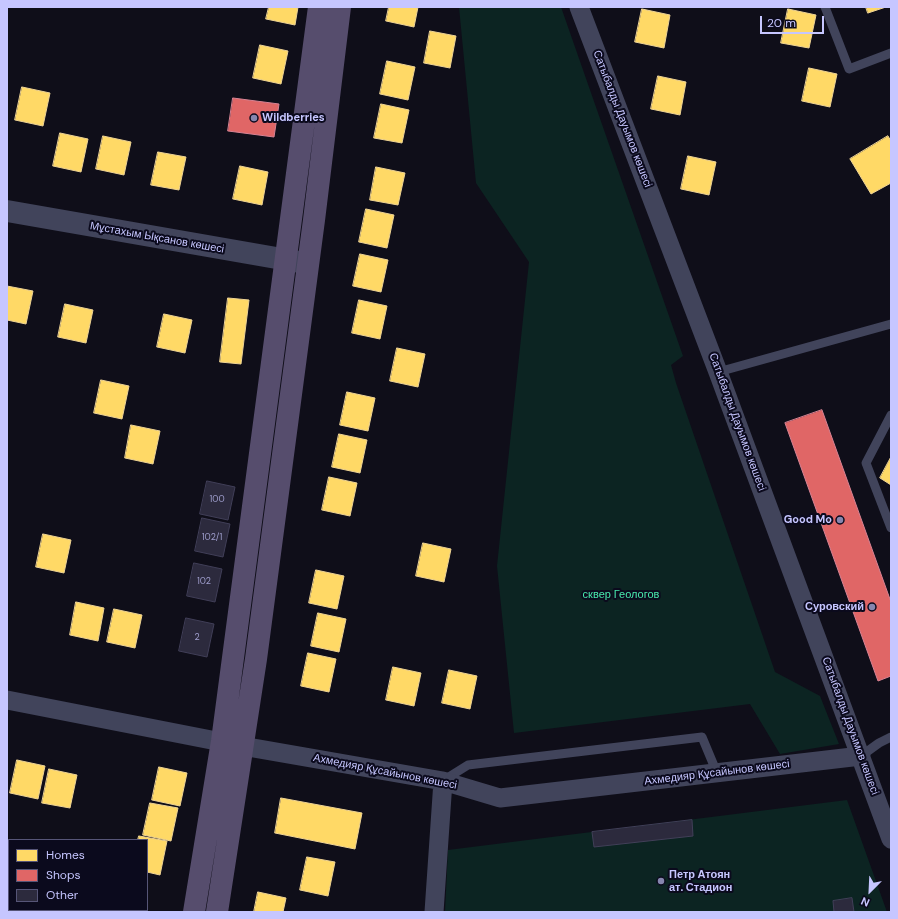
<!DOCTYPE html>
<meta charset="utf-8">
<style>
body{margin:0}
#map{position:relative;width:898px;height:919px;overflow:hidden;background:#0f0e19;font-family:"DM Sans",sans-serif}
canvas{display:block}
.frame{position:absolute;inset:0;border:8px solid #c6c6ff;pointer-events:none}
.legend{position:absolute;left:8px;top:839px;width:140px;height:72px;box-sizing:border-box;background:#0b0a1d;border:1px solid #565577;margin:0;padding:5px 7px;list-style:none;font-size:12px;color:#c6c6ff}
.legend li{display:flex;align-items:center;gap:8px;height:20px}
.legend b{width:20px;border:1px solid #565577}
.north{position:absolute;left:850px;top:871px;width:40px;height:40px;-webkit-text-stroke:3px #0b0a1d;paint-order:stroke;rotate:204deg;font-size:11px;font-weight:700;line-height:16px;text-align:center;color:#c6c6ff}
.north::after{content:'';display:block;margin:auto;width:14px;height:18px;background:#c6c6ff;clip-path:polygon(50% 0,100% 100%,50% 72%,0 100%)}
.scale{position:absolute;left:760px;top:16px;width:64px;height:18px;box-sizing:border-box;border:2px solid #c6c6ff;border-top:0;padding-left:5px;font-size:12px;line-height:14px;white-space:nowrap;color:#c6c6ff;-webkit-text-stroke:3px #0b0a1d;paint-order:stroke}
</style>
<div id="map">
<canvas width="898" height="919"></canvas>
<div class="frame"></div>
<ul class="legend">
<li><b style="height:11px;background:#ffd966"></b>Homes</li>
<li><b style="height:11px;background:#e06666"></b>Shops</li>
<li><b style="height:11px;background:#2c2a3d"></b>Other</li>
</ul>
<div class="north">N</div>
<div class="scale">20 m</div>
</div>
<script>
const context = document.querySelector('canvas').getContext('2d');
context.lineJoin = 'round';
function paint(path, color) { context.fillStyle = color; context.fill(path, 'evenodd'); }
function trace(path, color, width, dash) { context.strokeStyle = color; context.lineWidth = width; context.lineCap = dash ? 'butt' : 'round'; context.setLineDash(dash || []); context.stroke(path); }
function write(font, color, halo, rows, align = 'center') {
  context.font = font + ' "DM Sans",sans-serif'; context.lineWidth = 4; context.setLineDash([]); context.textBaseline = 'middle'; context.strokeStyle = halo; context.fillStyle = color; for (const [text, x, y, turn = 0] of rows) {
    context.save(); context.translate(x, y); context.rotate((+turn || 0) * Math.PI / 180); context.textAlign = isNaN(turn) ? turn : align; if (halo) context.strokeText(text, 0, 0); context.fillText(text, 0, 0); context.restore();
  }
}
const green = new Path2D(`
 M459,7H561L683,356L671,365L676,383L775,672L820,696L839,744L780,754L750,704L514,733L497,566L529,262L476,183Z
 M847,800L887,912H445L448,850Z`);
const homes = new Path2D(`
 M269,7H298L295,25L266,19Z
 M389,7H418L414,27L386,21Z
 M866,7H886L868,13Z
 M642,9L670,15L664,48L635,42Z
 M788,9L816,15L809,48L781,43Z
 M430,31L456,36L450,68L424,63Z
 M260,45L288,51L281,84L253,78Z
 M387,61L415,67L408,100L380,94Z
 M809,68L837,74L830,107L802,101Z
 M658,76L686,82L680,115L651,109Z
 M22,87L50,93L43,126L15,120Z
 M381,104L409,110L402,143L374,138Z
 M60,133L88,139L81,172L53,166Z
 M103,136L131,142L124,175L96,169Z
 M888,136L891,141V183L871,194L850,159Z
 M158,152L186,157L179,190L151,185Z
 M688,156L716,162L709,195L681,189Z
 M240,166L268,172L262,205L233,199Z
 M376,167L405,173L398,205L370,200Z
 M366,209L394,215L387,248L359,242Z
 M360,254L388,260L381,292L353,286Z
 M7,286L33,291L26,324L7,320Z
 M228,298L249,300L241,364L220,362Z
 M359,300L387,306L380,339L352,333Z
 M65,304L93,310L86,343L58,337Z
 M164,314L192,320L185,353L157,347Z
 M397,348L425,354L418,387L390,381Z
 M101,380L129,386L122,419L94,413Z
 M347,392L375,398L368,431L340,425Z
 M131,425L160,431L153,464L125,458Z
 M339,434L367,440L360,473L332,467Z
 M891,457V485L880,478Z
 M329,477L357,483L350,516L322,510Z
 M43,534L71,540L64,573L36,567Z
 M423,543L451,549L444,582L416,576Z
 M316,570L344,576L337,609L309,603Z
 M76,602L104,608L98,641L70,635Z
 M114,609L142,615L135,648L107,642Z
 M318,613L346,619L339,652L311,646Z
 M308,653L336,659L329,692L301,686Z
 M393,667L421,673L414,706L386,700Z
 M449,670L477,676L470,709L442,703Z
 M17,760L45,766L38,799L10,793Z
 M159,767L187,773L180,806L152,800Z
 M49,769L77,775L70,808L42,803Z
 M281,798L362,813L355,849L275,833Z
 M150,803L178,808L171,841L143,835Z
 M139,836L167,841L160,875L147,872V840H138Z
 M307,857L335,862L328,896L300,890Z
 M258,892L286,898L283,912H254Z`);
const shops = new Path2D(`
 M233,98L279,104L274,137L228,131Z
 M822,410L891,602V676L878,681L785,423Z`);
const building = new Path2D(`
 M207,481L235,487L228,520L200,514Z
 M202,518L230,524L223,557L195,551Z
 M194,563L222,569L215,602L187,596Z
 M186,618L214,624L207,657L179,651Z
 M692,820L693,836L594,847L592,832Z
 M852,898L854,912H834L833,901Z`);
const service = new Path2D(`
 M825,7L849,69L891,53
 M718,372L891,324
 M891,415L866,463L891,528
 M861,756L879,743L891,737
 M444,780L468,765L702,737L717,773`);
const minor = new Path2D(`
 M579,7L718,372L891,839
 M7,700L242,746L443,781L500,798L861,756
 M434,912L443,781`);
const tertiary = new Path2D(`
 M7,211L305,263`);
const primary = new Path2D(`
 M194,912L222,741L319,7
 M217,912L256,659L314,220L340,7`);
const markers = [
 [254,118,4,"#8686ae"],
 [840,520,4,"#8686ae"],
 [872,607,4,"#8686ae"],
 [661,881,4,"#8686ae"]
];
const numberNames = [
 ["100",217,500],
 ["102/1",212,538],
 ["102",204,582],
 ["2",197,638]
];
const poiNames = [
 ["Wildberries",262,118],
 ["Good Mo",832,520,"right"],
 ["Суровский",864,607,"right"],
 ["Петр Атоян",669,875],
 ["ат. Стадион",669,888]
];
const streetNames = [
 ["Сатыбалды Дауымов көшесі",622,119,69],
 ["Мұстахым Ықсанов көшесі",157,238,10],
 ["Сатыбалды Дауымов көшесі",737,422,70],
 ["Сатыбалды Дауымов көшесі",850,726,70],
 ["Ахмедияр Құсайынов көшесі",385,772,11],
 ["Ахмедияр Құсайынов көшесі",717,773,-7]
];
const parkNames = [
 ["сквер Геологов",621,595]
];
paint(green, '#0c2422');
paint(homes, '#ffd966');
trace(homes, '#eed394', 1);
paint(shops, '#e06666');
trace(shops, '#d88394', 1);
paint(building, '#2c2a3d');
trace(building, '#413f58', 1);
trace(service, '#41445b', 9);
trace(minor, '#41445b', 19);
trace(tertiary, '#41445b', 22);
trace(primary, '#564d6d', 22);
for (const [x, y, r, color] of markers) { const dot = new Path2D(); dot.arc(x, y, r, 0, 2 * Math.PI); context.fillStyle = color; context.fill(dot); trace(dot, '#0b0a1d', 1.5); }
write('9px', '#a09fce', null, numberNames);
write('bold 11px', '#c6c6ff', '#0b0a1d', poiNames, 'left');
write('11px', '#c6c6ff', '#0b0a1d', streetNames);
write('11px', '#48e9ad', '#0b0a1d', parkNames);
</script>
